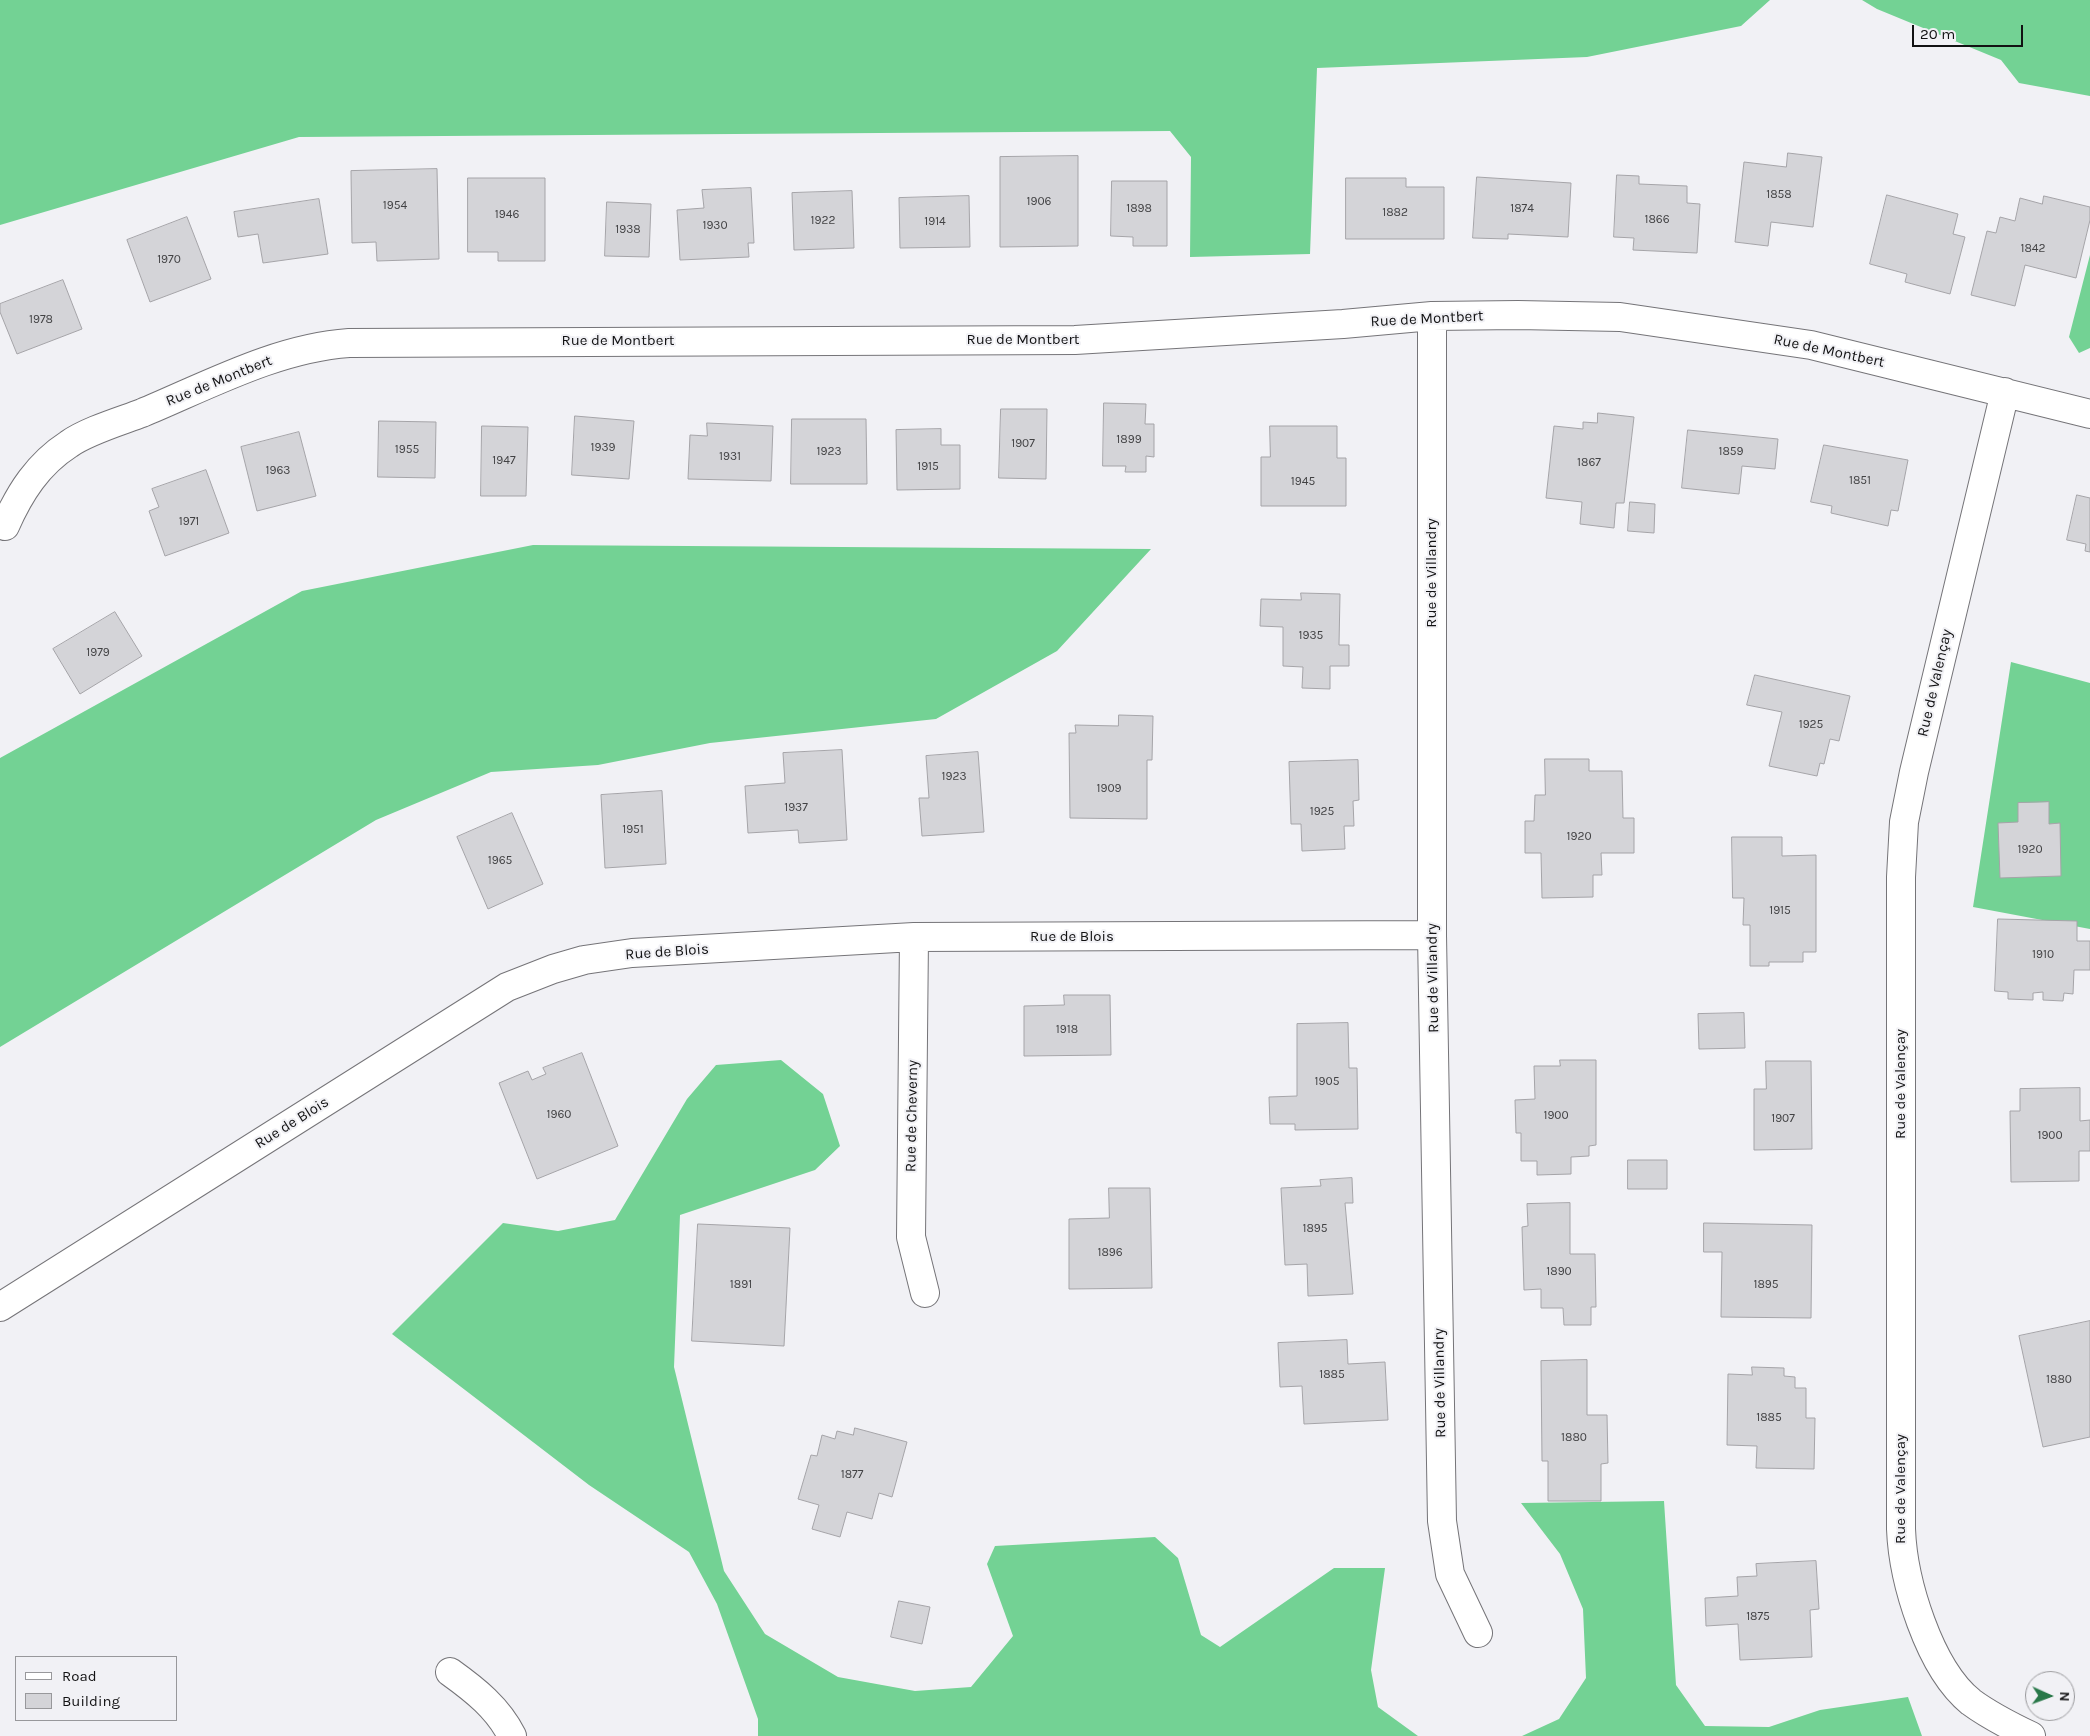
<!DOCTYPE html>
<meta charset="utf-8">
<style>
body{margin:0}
#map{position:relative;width:2090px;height:1736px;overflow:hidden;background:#f1f1f5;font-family:Karla,sans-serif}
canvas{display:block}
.legend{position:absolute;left:15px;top:1656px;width:162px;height:65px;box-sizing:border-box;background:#f1f1f5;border:1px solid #98989b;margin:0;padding:6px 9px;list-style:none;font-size:15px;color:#121213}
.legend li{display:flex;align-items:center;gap:10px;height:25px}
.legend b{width:25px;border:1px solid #98989b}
.north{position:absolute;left:2025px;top:1671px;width:50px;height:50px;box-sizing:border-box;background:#f1f1f5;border:1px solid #98989b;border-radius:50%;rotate:92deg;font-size:14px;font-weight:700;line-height:20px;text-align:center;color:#121213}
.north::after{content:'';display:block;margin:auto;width:18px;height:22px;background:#297849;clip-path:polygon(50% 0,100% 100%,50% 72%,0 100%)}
.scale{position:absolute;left:1912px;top:25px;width:111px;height:22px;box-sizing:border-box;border:2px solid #121213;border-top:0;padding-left:6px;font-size:15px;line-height:18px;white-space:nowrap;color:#121213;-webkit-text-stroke:4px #f1f1f5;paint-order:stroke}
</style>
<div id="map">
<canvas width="2090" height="1736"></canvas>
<ul class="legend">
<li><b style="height:6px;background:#fff"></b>Road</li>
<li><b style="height:14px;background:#d4d4d8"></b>Building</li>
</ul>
<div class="north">N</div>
<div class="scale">20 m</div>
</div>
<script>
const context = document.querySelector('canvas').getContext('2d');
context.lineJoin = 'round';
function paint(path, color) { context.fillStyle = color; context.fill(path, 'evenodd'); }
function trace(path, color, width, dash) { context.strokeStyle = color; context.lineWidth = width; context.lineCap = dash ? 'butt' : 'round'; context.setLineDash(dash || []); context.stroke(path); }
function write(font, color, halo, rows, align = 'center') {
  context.font = font + ' Karla,sans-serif'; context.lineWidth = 4; context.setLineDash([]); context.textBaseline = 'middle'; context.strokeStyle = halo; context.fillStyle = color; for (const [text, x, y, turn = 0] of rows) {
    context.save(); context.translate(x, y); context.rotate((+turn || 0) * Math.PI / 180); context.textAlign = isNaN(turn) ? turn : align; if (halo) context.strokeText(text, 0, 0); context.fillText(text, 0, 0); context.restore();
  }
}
const forest = new Path2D(`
 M0,0H1770L1741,26L1587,57L1317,68L1310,254L1190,257L1191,157L1170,131L299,137L0,225Z
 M1862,0H2090V96L2019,83L2001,60L1877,9Z
 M2090,255V348L2079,353L2069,337Z
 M533,545L1151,549L1057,651L936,719L710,743L598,765L491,772L376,820L0,1047V758L302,591Z
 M2011,662L2090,683V929L1973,907Z
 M781,1060L823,1094L840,1146L815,1170L680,1215L674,1367L724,1571L765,1634L838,1677L915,1691L971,1687L1013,1636L987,1564L995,1546L1155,1537L1178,1558L1201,1635L1220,1647L1334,1568H1385L1371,1670L1378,1707L1418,1736H758V1719L717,1604L689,1552L589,1485L392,1334L503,1223L558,1231L615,1220L687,1099L716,1065Z
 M1664,1501L1676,1685L1705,1726L1769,1727L1820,1710L1908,1697L1922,1736H1522L1559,1719L1586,1678L1583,1609L1560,1554L1521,1503Z`);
const building = new Path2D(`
 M1788,153L1822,157L1813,227L1771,222L1768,246L1735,242L1744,162L1786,167Z
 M1078,156V246L1000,247V157Z
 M437,169L439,259L377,261L376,242L352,243L351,171Z
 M1617,175L1639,176V184L1687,186V203L1700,204L1697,253L1633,250L1634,238L1614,237Z
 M1477,177L1571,183L1568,237L1508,234V239L1473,238Z
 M468,178H545V261H498V252H468Z
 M1346,178H1406V187H1444V239H1346Z
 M1112,181H1167V246H1133V237L1111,236Z
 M751,188L754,243H748L749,257L680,260L677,210L704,208L702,190Z
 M852,191L854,248L794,250L792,193Z
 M1887,195L1958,214L1953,234L1965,237L1950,294L1905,282L1907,274L1870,264Z
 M969,196L970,247L900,248L899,198Z
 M2044,196L2090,207V220L2076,278L2025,265L2015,306L1971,295L1987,231L1996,233L2000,217L2015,221L2020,198L2042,204Z
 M319,199L328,254L263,263L258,234L238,237L234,212Z
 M607,202L651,204L649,257L605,256Z
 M187,217L211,279L150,302L127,240Z
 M63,280L82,329L17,354L0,312V304Z
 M1104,403L1146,404L1145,424H1154V457L1146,456V472H1125L1126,466H1103Z
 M1001,409H1047L1046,479L999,478Z
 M1598,413L1634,417L1624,503H1616L1614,528L1580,524L1582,502L1546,498L1554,426L1583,429V422L1597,423Z
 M575,416L634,421L629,479L572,475Z
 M792,419H866L867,484H791Z
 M379,421L436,422L435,478L378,477Z
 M707,423L773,426L771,481L688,479L690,435L707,436Z
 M482,426L528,427L526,496H481Z
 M1270,426H1337V458H1346V506H1261V457H1270Z
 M941,429V445H960V489L897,490L896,430Z
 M1688,430L1778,439L1775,469L1742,466L1739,494L1682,488Z
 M299,432L316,496L257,511L241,447Z
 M1824,445L1908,460L1898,511L1891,510L1888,526L1831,513L1832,506L1811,502Z
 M206,470L229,533L165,556L149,511L159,507L152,489Z
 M2077,495L2090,498V552L2085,551L2086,544L2067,540Z
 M1630,502L1655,504L1654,533L1628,531Z
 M1301,593L1340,594L1339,645H1349V666H1330V689L1302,688L1303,667L1283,666V627L1260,626L1261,599L1301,600Z
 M115,612L142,656L80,694L53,649Z
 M1755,675L1850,696L1839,741L1830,739L1824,764L1820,763L1817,776L1769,766L1782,712L1747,705Z
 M1119,715L1153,716L1152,760H1147V819L1070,818L1069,733H1076L1075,725L1118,726Z
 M842,750L847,840L799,843L798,830L748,833L745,786L785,783L783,753Z
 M978,752L984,832L922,836L919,798H929L926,756Z
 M1545,759H1589V771H1622L1623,818H1634V853H1601L1602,875H1593V897L1542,898L1541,853H1525V821H1534L1535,795H1545Z
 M1358,760L1359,800L1353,801L1354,826H1344L1345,849L1302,851L1301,824H1291L1289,762Z
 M662,791L666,864L605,868L601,795Z
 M2049,802V824L2060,823L2061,876L2000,878L1998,823L2018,822V803Z
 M512,813L543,884L488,909L457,837Z
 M1732,837H1782V856L1816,855V952H1803V962H1769V966H1750V925H1743L1744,898H1733Z
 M1998,919L2077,921V941H2090V970H2074L2073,994L2064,993L2063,1001L2043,1000V992L2033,993V1000L2008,999V992L1995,991Z
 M1064,995H1110L1111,1055L1024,1056V1006L1064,1005Z
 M1744,1013L1745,1048L1699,1049L1698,1014Z
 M1348,1023L1349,1068H1357L1358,1129L1295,1130V1124H1270L1269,1097L1297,1096V1024Z
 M582,1053L618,1146L537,1179L499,1083L528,1071L532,1080L546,1074L543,1068Z
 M1560,1060H1596V1145L1589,1146V1156L1571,1157V1174L1537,1175V1161H1521V1133H1516L1515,1100L1535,1099L1534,1066H1560Z
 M1766,1061H1811L1812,1149L1754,1150V1089H1766Z
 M2080,1088V1121L2090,1120V1151H2079V1181L2011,1182L2010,1111H2020V1089Z
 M1628,1160H1667V1189H1628Z
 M1352,1178L1353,1203H1345L1353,1294L1308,1296L1307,1264L1285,1265L1281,1188L1321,1186L1320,1180Z
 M1109,1188H1150L1152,1288L1069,1289V1219L1109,1218Z
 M1570,1203V1254H1595L1596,1307H1591V1325H1564L1563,1308H1541V1289L1524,1290L1522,1227L1528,1226L1527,1204Z
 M1704,1223L1812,1225L1811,1318L1721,1317L1722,1252H1704Z
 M698,1224L790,1228L784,1346L692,1341Z
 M2090,1321V1437L2043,1447L2019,1336Z
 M1347,1340L1348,1364L1385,1362L1388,1420L1304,1424L1302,1386L1280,1387L1278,1343Z
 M1587,1360V1415H1607L1608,1463L1601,1464V1501H1548V1461H1542L1541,1361Z
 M1752,1367L1784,1368V1376L1795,1377V1388H1806V1418H1815L1814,1469L1756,1468L1757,1446L1727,1445L1728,1374L1752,1375Z
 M855,1428L907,1442L892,1497L879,1493L872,1519L847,1512L840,1537L812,1529L819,1505L798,1499L811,1455L817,1456L822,1435L835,1439L837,1431L853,1435Z
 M1816,1561L1819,1609L1810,1610L1812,1657L1740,1660L1738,1624L1706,1626L1705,1598L1738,1596L1737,1577L1757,1576L1756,1564Z
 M899,1601L930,1607L922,1644L891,1637Z`);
const minor = new Path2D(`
 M1432,316V935L1442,1521L1450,1574L1478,1633
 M2005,392L1914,772L1904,822L1901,877V1529C1903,1581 1929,1668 1971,1702C1990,1716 2010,1726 2031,1736
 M5,526C20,492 38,464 69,444C87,431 121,421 142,413C209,385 277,348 349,343L1075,340L1343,324L1432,316L1518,315L1620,317L1811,345L2090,414
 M914,937L911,1237L925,1293
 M0,1307L507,987L553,969L584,960L632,953L914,937L1432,935
 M450,1672C475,1690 498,1708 512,1736`);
const numberNames = [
 ["1858",1779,195],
 ["1906",1039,202],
 ["1954",395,206],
 ["1898",1139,209],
 ["1874",1522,209],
 ["1882",1395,213],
 ["1946",507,215],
 ["1866",1657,220],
 ["1922",823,221],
 ["1914",935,222],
 ["1930",715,226],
 ["1938",628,230],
 ["1842",2033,249],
 ["1970",169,260],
 ["1978",41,320],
 ["1899",1129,440],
 ["1907",1023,444],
 ["1939",603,448],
 ["1955",407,450],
 ["1923",829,452],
 ["1859",1731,452],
 ["1931",730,457],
 ["1947",504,461],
 ["1867",1589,463],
 ["1915",928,467],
 ["1963",278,471],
 ["1851",1860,481],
 ["1945",1303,482],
 ["1971",189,522],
 ["1935",1311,636],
 ["1979",98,653],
 ["1925",1811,725],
 ["1923",954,777],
 ["1909",1109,789],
 ["1937",796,808],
 ["1925",1322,812],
 ["1951",633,830],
 ["1920",1579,837],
 ["1920",2030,850],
 ["1965",500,861],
 ["1915",1780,911],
 ["1910",2043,955],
 ["1918",1067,1030],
 ["1905",1327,1082],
 ["1960",559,1115],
 ["1900",1556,1116],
 ["1907",1783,1119],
 ["1900",2050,1136],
 ["1895",1315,1229],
 ["1896",1110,1253],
 ["1890",1559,1272],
 ["1891",741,1285],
 ["1895",1766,1285],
 ["1885",1332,1375],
 ["1880",2059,1380],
 ["1885",1769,1418],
 ["1880",1574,1438],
 ["1877",852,1475],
 ["1875",1758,1617]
];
const streetNames = [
 ["Rue de Montbert",1427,319,-3],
 ["Rue de Montbert",1023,340],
 ["Rue de Montbert",618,341],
 ["Rue de Montbert",1829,351,12],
 ["Rue de Montbert",219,381,-22],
 ["Rue de Villandry",1432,573,-90],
 ["Rue de Valençay",1935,683,-77],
 ["Rue de Blois",1072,937],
 ["Rue de Blois",667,952,-4],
 ["Rue de Villandry",1433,978,-91],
 ["Rue de Valençay",1901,1084,-90],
 ["Rue de Cheverny",912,1116,-89],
 ["Rue de Blois",292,1123,-32],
 ["Rue de Villandry",1440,1383,-91],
 ["Rue de Valençay",1901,1489,-90]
];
paint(forest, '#73d294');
paint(building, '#d4d4d8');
trace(building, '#a5a4a8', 1);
trace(minor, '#757478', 30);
trace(minor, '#fff', 28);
write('12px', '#424244', null, numberNames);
write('15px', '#121213', '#f1f1f5', streetNames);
</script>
